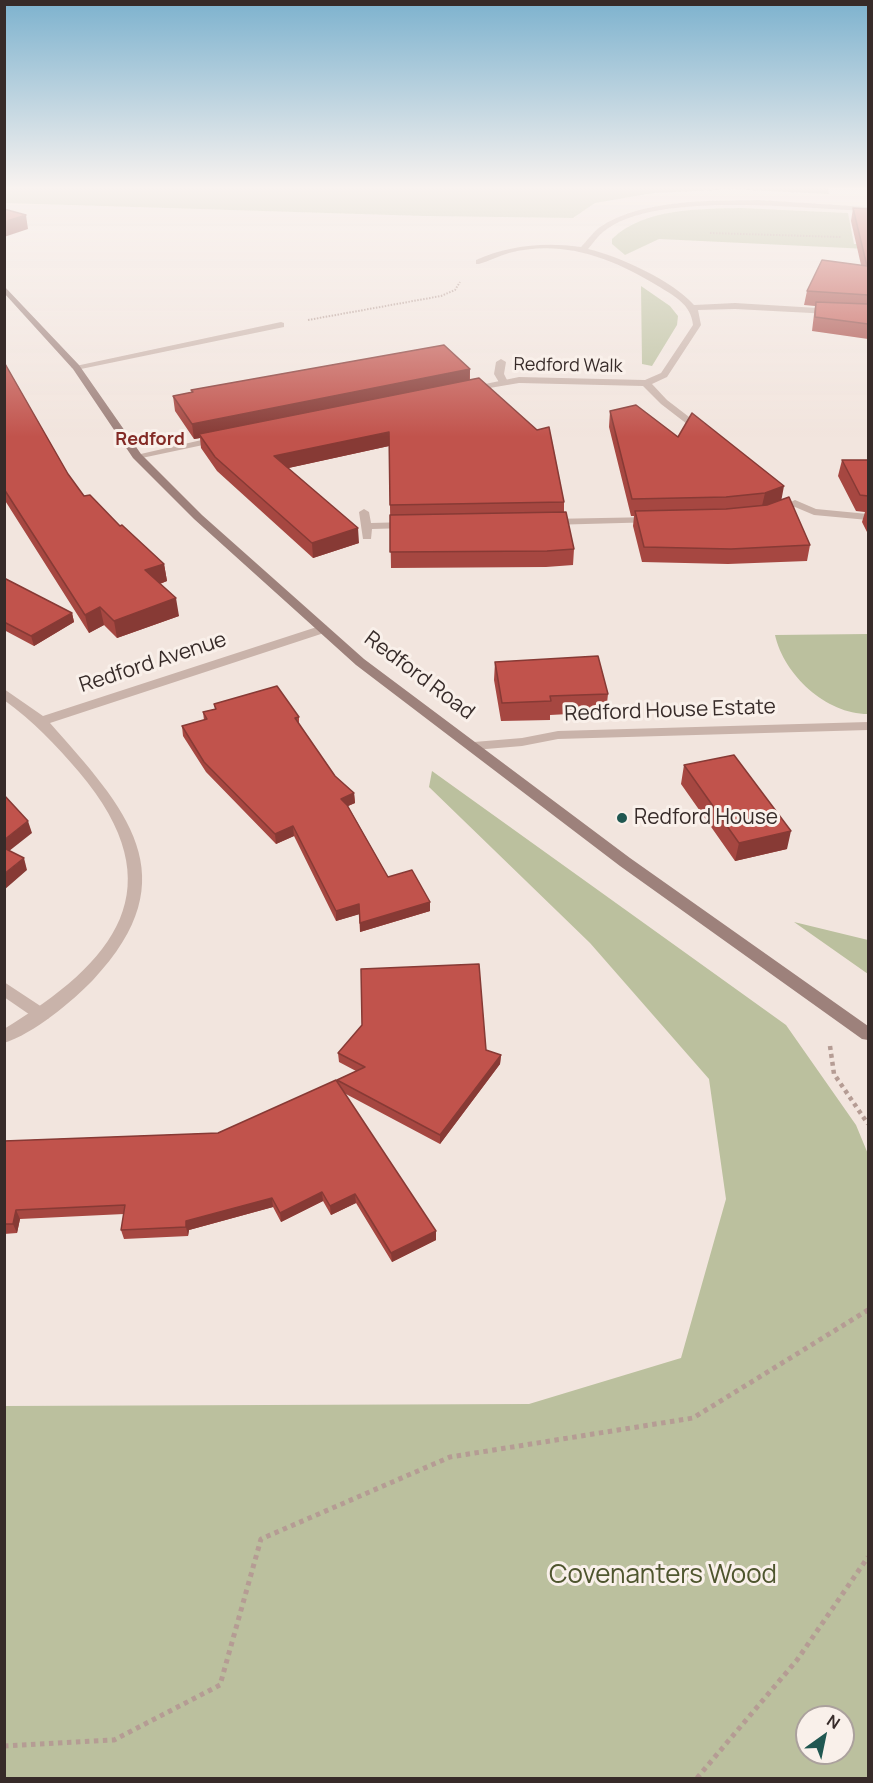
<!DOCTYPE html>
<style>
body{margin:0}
#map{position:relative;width:873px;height:1783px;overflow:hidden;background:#f2e5de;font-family:Manrope,sans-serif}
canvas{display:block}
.frame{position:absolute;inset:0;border:6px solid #372b29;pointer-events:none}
.north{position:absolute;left:795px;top:1705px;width:60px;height:60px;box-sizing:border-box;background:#f9f0ea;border:2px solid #aba19d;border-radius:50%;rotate:33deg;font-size:16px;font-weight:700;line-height:24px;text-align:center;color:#372b29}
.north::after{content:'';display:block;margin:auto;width:21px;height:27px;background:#205751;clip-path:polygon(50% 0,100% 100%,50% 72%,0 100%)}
</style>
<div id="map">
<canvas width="873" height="1783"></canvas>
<div class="frame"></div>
<div class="north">N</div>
</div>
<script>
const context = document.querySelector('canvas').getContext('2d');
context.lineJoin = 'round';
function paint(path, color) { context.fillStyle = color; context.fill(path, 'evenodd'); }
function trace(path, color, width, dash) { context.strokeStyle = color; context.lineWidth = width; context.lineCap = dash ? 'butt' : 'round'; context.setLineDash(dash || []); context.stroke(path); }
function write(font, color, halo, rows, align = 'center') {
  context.font = font + ' Manrope,sans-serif'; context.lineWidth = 6; context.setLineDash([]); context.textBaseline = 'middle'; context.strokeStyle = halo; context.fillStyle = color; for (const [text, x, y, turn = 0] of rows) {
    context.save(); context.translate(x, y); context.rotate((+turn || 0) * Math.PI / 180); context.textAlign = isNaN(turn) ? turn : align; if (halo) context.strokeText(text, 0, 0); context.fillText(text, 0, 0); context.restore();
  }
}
const green = new Path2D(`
 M5,187H827L829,194L733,189L653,193L595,203L573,218L424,216L5,203Z
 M741,208L848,213L854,244H868V249L659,239L625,255L612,244V239C644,208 699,209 741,208Z
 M641,286L670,306L678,316L677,325L652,366L642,364Z
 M868,634V714C826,714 784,675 775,635Z
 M432,771L786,1025L856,1125L868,1154V1778H5V1406L529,1404L681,1358L726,1199L709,1079L590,943L429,787ZM807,1717H843V1753H807Z
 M794,922L868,940V974Z`);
const pathFar2 = new Path2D(`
 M710,233L841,237
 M308,320L441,296L455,290L460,282`);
const pathFar1 = new Path2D(`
 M830,1046L834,1074L868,1124`);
const path = new Path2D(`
 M4,1746L114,1740L220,1685L261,1539L450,1457L693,1418L868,1310
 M697,1778L797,1660L868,1557`);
const service = new Path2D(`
 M281,322L284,323V327L76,370L71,367Z
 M501,359L506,362L504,374L508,382L503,385L500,384L494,374L496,362Z
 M868,722V730L558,739L522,746L474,750L467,746L474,742L522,738L558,731Z
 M4,982L48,1011L50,1015L48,1019H36L4,997Z`);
const minor = new Path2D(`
 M758,200L868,207V211C805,209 653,190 603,232C598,236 593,243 588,249C619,256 673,281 694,305L735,303L868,311V316L735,309L698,310L701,325L667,377L652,384L667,400L706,430V434H700L661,404L643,386L519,383L466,392L461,389L519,377L645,380L661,373L693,325C691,304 674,296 658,286C612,258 563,239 509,253C499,256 489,261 479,264H476V260C510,245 544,242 581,247C587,241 593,232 600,227C642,199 709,201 758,200Z
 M219,436L224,439L222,441L137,459L132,456Z
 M795,500L816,509L868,514V520L814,515L795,507L773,516L768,513Z
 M364,509L369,512L371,523L408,522L413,525L408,528L372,529L371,539H363L359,512Z
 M654,517L658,518V522L549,525L544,522L549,519Z
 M323,625L327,626V632L50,723C125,808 191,876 93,980C73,1001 33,1034 4,1043V1029C115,962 177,888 79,772C55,744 34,722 4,700V689L43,716Z`);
const secondary = new Path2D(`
 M4,286L79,365L141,454L202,515L364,659L630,858L868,1026V1040L862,1039L620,866L356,665L194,519L133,458L73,369L4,293Z`);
const wall = new Path2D(`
 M853,208L868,209V339L812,331L815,306L804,305L807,291L861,265L851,221Z
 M4,362L68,474L84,496L164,564L167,581L160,584L179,616L117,638L104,625L89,633L4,499Z
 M470,369V380L564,502V512L574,549L573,565L546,567L391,568L389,446L288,468L359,543L313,558L217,471L201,448L200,438L194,439L175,411L173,396L192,393L191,390Z
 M610,411L678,437L781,500L810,545L807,561L728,564L642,562L633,526L634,516H631L609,427Z
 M842,460H868V534L862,522L865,512L856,511L838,476Z
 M4,578L72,613L74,622L34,646L4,630Z
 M495,662L608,694L606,712L550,715V720L501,721L494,680Z
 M214,704L299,717V724L335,776L354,793L355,803L348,806L388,877L430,902V911L360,932L359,914L336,921L294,836L276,844L206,772L183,736L182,726L204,720L203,712L215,709Z
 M684,765L787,849L735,861L681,784Z
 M486,1050L501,1055L500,1064L440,1144L344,1093L436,1240L392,1262L356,1203L331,1215L323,1201L281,1222L273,1207L189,1230L188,1236L124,1239L121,1230L124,1214L20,1219L17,1233L4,1234V1141L218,1133L337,1082V1080L356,1071L339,1062L338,1053Z`);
const shadedWall = new Path2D(`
 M26,215L28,229L4,237V222Z
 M470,369L469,383L199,434L200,438L194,439L192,424Z
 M389,432V446L275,471L274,456Z
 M784,486L781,502L761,510L765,493Z
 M358,528L359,543L313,558L312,543Z
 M164,564L167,581L148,588L145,570Z
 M176,598L179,616L117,638L114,621Z
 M100,607L104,625L89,633L85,615Z
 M72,613L74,622L34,646L31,636Z
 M354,793L355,803L341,809V799Z
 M28,821L32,833L4,855V840Z
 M293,826L294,836L276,844L275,834Z
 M791,831L787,849L735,861L739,843Z
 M24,858L27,870L4,890V874Z
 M430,902V911L360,932V923Z
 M359,904L360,914L336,921V911Z
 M501,1055L500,1064L440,1144V1135Z
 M322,1192L323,1201L281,1222L280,1213Z
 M355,1194L356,1203L331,1215L330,1206Z
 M272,1198L273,1207L189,1230L188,1236L186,1227V1221Z
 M16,1210L20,1219L17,1233L13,1224Z
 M436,1231V1240L392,1262L391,1253Z`);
const building = new Path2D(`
 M853,208L868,209V295L807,291L822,260L867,266Z
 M4,209L26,215L4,222Z
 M816,302L868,304V324L815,317Z
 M444,345L470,369L192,424L173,396L193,392L191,390Z
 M4,362L68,474L84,496L90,495L120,526L122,525L164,564L145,570L176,598L114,621L100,607L85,615L4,489Z
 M479,378L537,430L549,427L564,502L390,505L389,432L274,456L358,528L312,543L215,457L199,434Z
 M636,405L678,437L692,413L784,486L765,493L726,497L632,499L610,411Z
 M842,460H868V496L860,495Z
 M789,497L810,545L731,549L644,547L635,511L726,509L767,505Z
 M566,512L574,549L547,551L390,552V515Z
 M4,578L72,613L31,636L4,622Z
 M598,656L608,694L550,696L551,701L502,703L495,662Z
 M277,686L299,717L295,718L335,776L354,793L341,799L347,805L388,877L412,870L430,902L360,923L359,904L336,911L293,826L275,834L204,762L182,726L207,719L203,712L216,709L214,704Z
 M734,755L791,831L739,843L684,765Z
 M4,795L28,821L4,840Z
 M4,848L24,858L4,874Z
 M479,964L486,1050L501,1055L440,1135L337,1080L365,1067L338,1053L362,1025L361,969Z
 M336,1080L436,1231L391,1253L355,1194L330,1206L322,1192L280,1213L272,1198L186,1221V1227L121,1230L125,1205L16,1210L13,1224H4V1141L218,1133Z`);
const markers = [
 [622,818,6,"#205751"]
];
const farStreetnames = [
 ["Redford Walk",568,366,1]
];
const farNeighbourhoodnames = [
 ["Redford",150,440]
];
const streetNames = [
 ["Redford Avenue",153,663,-18],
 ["Redford Road",419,676,37],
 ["Redford House Estate",670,711,-2]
];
const poiNames = [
 ["Redford House",634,818]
];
const nearParknames = [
 ["Covenanters Wood",663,1576]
];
paint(green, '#bbc09e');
trace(pathFar2, '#b59c94', 2, [1.5, 1.5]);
trace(pathFar1, '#b59c94', 4.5, [4, 4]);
trace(path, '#b59c94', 5, [4.5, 4.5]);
paint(service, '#c9b3aa');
paint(minor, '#c9b3aa');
paint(secondary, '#9d817b');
paint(wall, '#a64741');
paint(shadedWall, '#873a35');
paint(building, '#c1534c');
trace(building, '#873a35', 1.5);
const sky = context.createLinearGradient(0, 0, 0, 437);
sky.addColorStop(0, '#7db2ce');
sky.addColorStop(0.43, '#f9f3f0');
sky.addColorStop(1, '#f9f3f000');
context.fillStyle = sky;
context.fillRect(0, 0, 873, 437);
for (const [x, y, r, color] of markers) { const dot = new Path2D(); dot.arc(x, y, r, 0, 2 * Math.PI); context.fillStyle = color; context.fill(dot); trace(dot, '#f9f0ea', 2); }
write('18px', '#372b29', '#f9f0ea', farStreetnames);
write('bold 18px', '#832a25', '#f9f0ea', farNeighbourhoodnames);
write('21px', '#372b29', '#f9f0ea', streetNames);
write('21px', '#372b29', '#f9f0ea', poiNames, 'left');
write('26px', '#4e552e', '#f9f0ea', nearParknames);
</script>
